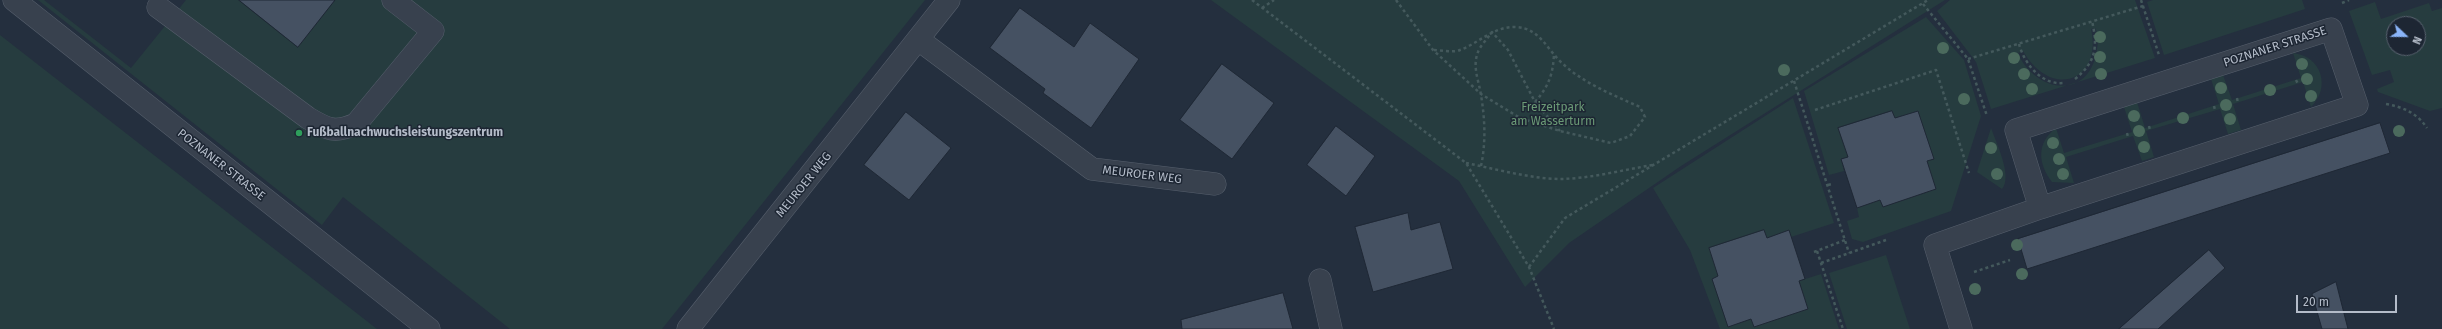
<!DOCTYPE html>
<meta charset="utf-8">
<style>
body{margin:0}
#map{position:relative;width:2442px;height:329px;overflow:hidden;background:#242f3e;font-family:"Fira Sans",sans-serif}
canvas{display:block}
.north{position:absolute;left:2386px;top:16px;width:40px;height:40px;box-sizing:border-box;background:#1d2633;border:1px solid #59626f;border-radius:50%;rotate:112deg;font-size:11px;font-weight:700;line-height:16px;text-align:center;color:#b4bcc9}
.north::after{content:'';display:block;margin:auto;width:14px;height:18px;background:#8ab4f8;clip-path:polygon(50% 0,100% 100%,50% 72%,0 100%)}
.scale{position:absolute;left:2296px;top:295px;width:101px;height:18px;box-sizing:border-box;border:2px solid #b4bcc9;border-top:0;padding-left:5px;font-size:12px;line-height:14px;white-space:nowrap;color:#b4bcc9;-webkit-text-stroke:3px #1d2633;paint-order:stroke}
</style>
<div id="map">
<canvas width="2442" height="329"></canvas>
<div class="north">N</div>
<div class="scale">20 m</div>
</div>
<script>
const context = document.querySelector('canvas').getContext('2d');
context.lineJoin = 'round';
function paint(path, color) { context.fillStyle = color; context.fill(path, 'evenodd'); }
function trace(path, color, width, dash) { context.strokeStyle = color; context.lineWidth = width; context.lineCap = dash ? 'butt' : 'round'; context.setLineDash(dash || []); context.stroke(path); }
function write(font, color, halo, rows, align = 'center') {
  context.font = font + ' "Fira Sans",sans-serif'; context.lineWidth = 3; context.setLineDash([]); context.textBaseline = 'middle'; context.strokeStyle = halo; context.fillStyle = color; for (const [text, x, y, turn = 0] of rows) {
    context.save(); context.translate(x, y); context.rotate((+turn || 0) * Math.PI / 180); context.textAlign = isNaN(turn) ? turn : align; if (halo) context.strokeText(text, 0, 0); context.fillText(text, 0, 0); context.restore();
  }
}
const green = new Path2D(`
 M38,0H44L131,68L186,0H239L298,47L335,0H925L662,329H510L343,197L322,225Z
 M1211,0H1945L1681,166L1569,243L1525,287L1459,181Z
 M1950,0H2135L2155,58L1991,109L1976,62L1937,11ZM2095,28C2099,37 2098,45 2096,55C2085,102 2033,90 2018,53L2023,51C2052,101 2103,80 2091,29Z
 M2153,0H2302L2305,9L2164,55L2147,2Z
 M2375,2L2381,19L2429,3L2432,11L2442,8V108L2430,111L2378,92L2377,89L2394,82L2390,70L2372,75L2349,11ZM2394,24H2418V48H2394Z
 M1926,17L1964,60L1981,116L1951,211L1863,242L1852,239L1847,221L1859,217L1857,208L1880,200L1883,207L1936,189L1927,161L1934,159L1918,111L1895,118L1892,111L1838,128L1848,157L1841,159L1844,171L1829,175L1804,91Z
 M0,35L377,329H0Z
 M2293,53C2322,56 2331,88 2311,107L2303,82L2233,104L2241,130L2228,134L2220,109L2146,131L2154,157L2142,161L2133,136L2066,157L2074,183L2052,182C2038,164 2036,143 2056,128L2064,153L2132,132L2124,107L2137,102L2145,128L2219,104L2211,79L2223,75L2232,100L2301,78Z
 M1793,98L1834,223L1791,237L1789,230L1767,238L1764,230L1718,276L1712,279L1728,327L1751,319L1808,309L1799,281L1821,274L1839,329H1720L1690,250L1653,188Z
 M1991,128C1996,142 2013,177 2002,189L1977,172Z
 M1886,255L1910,329H1847L1829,273Z`);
const building = new Path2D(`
 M239,0H335L298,47Z
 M1020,8L1074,47L1090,23L1139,59L1091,128L1043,93L1045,89L990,48Z
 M1222,64L1274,103L1232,159L1180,120Z
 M1892,111L1895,118L1918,111L1934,159L1927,161L1936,189L1883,207L1880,200L1857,208L1841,159L1848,157L1838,128Z
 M906,112L951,148L909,200L864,165Z
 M2380,123L2390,153L2027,269L2018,239Z
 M1336,126L1375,156L1346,196L1307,165Z
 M1408,213L1411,230L1440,222L1453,269L1373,292L1355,227Z
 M1764,230L1767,238L1789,230L1805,279L1799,281L1808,309L1754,327L1751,319L1728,327L1712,279L1718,276L1709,248Z
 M2209,250L2225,268L2158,329H2119Z
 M2336,282L2348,329H2322L2312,294Z
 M1283,293L1293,329H1182L1181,320Z`);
const path = new Path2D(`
 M1252,0L1466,163L1529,267L1554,329
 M1396,0L1433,50L1481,94L1520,118L1560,131L1611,143L1630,136L1645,117L1640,107C1613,95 1585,84 1563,64C1547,50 1540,28 1516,27C1494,26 1479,43 1460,50C1453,53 1441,50 1433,50
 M2141,0L2159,55
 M2342,3L2349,0
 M1923,4L1968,59L1987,116
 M1262,8L1274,0
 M2019,44C2024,63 2041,85 2063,83
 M1968,59L2143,6
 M2075,79C2096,62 2098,47 2092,21
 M2296,80L2298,84
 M1794,81L1849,253
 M2237,98L2238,103
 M1535,102C1549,86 1553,74 1554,54
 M2386,104C2403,107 2417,113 2427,128
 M2214,106L2215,110
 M1815,110L1936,70L1969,173
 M2149,126L2150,130
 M2127,133L2128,137
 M1466,163C1496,169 1527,178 1558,179C1589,179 1622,170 1653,165
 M1481,166C1486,143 1485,119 1481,95C1479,81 1472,67 1478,52C1480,46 1488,38 1492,32L1508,50L1535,102L1560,131
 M1828,185L1832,184
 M1817,251L1843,329
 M1814,252L1845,240
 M1821,263L1886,240
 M1529,267L1565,218L1928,0
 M1974,272L2010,260`);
const minor = new Path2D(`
 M14,0L429,329
 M158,7L308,118C328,130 335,133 356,124L433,31L393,0
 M919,40L1092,169L1215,184
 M1320,280L1331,329
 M688,329L949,0
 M1961,329L1935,245L2040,208L2357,105L2331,29L2016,130L2040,208`);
const trees = [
 [2100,37],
 [1943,48],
 [2100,57],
 [2014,58],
 [2302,64],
 [1784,70],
 [2024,74],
 [2101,74],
 [2307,79],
 [2221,88],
 [2032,89],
 [2270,90],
 [2311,96],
 [1964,99],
 [2226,105],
 [2134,116],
 [2183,118],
 [2230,119],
 [2139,131],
 [2399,131],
 [2053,143],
 [2144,147],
 [1991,148],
 [2059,159],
 [1997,174],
 [2063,174],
 [2017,245],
 [2022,274],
 [1975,289]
];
const markers = [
 [299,133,4,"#2e9e5b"]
];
const streetNames = [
 ["POZNANER STRASSE",2275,47,-18],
 ["POZNANER STRASSE",221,165,38],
 ["MEUROER WEG",1142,175,7],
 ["MEUROER WEG",804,185,-51]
];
const parkNames = [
 ["Freizeitpark",1553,108],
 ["am Wasserturm",1553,122]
];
const poiNames = [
 ["Fußballnachwuchsleistungszentrum",307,133]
];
paint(green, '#263c3f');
paint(building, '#455162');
trace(building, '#1f2835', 1);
trace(minor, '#565f6c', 23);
trace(path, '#44595c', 2.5, [3, 3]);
trace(minor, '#38414e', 22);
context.fillStyle = '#4b6a5d';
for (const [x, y] of trees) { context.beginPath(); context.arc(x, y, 6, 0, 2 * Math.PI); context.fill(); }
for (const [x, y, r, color] of markers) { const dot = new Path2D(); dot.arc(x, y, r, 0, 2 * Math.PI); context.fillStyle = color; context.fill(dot); trace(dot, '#1d2633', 1.5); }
write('12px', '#b4bcc9', '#1d2633', streetNames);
write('12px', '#6b9a76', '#1d2633', parkNames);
write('bold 12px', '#b4bcc9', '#1d2633', poiNames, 'left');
</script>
